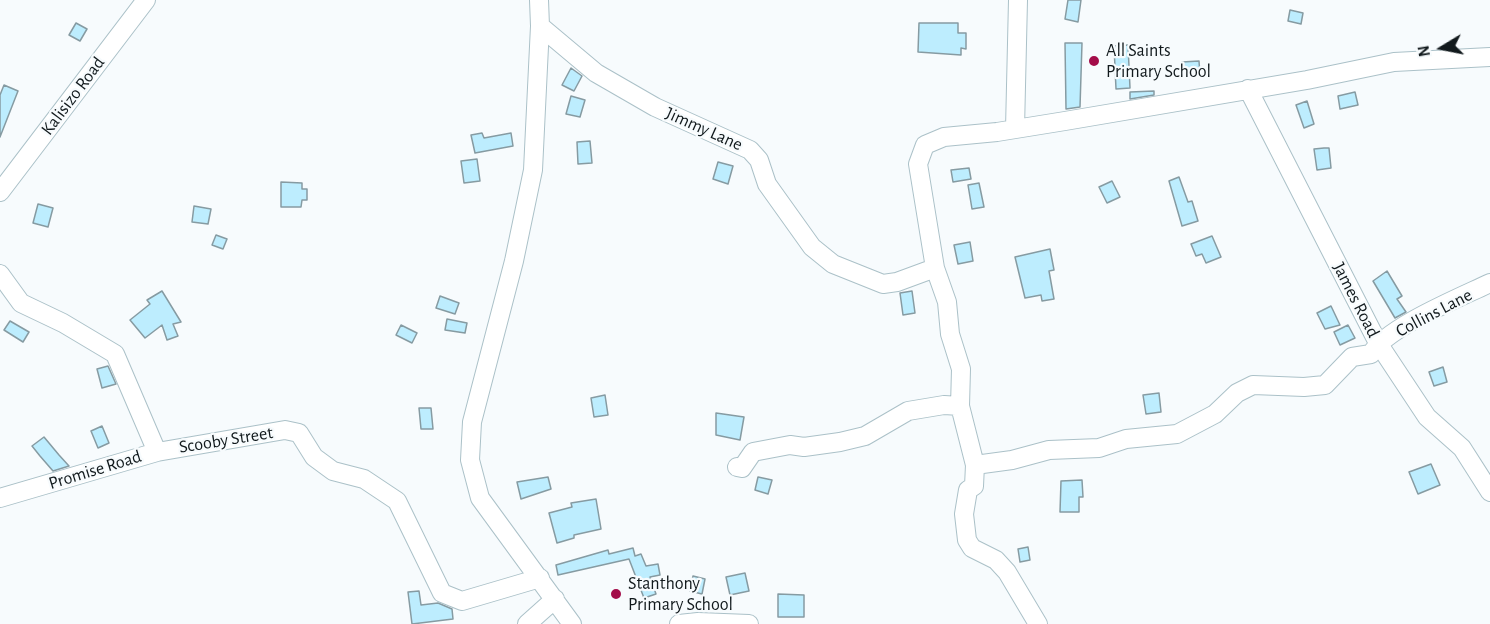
<!DOCTYPE html>
<style>
body{margin:0}
#map{position:relative;width:1490px;height:624px;overflow:hidden;background:#f7fbfd;font-family:"Alegreya Sans",sans-serif}
canvas{display:block}
.north{position:absolute;left:1412px;top:18px;width:60px;height:60px;-webkit-text-stroke:4px #f7fbfd;paint-order:stroke;rotate:260deg;font-size:16px;font-weight:700;line-height:24px;text-align:center;color:#11191c}
.north::after{content:'';display:block;margin:auto;width:21px;height:27px;background:#11191c;clip-path:polygon(50% 0,100% 100%,50% 72%,0 100%)}
</style>
<div id="map">
<canvas width="1490" height="624"></canvas>
<div class="north">N</div>
</div>
<script>
const context = document.querySelector('canvas').getContext('2d');
context.lineJoin = 'round';
function paint(path, color) { context.fillStyle = color; context.fill(path, 'evenodd'); }
function trace(path, color, width, dash) { context.strokeStyle = color; context.lineWidth = width; context.lineCap = dash ? 'butt' : 'round'; context.setLineDash(dash || []); context.stroke(path); }
function write(font, color, halo, rows, align = 'center') {
  context.font = font + ' "Alegreya Sans",sans-serif'; context.lineWidth = 4.5; context.setLineDash([]); context.textBaseline = 'middle'; context.strokeStyle = halo; context.fillStyle = color; for (const [text, x, y, turn = 0] of rows) {
    context.save(); context.translate(x, y); context.rotate((+turn || 0) * Math.PI / 180); context.textAlign = isNaN(turn) ? turn : align; if (halo) context.strokeText(text, 0, 0); context.fillText(text, 0, 0); context.restore();
  }
}
const building = new Path2D(`
 M1068,0H1081L1078,22L1065,19Z
 M1290,10L1303,13L1301,24L1288,21Z
 M76,23L87,29L80,41L69,35Z
 M919,23H958V33H966V49L961,48V55L918,52Z
 M1065,43H1082L1080,107L1066,109Z
 M1128,45L1130,88L1116,89L1114,46Z
 M1199,61L1200,75L1182,76V62Z
 M571,68L582,76L574,91L562,85Z
 M4,85L18,91L0,137V95Z
 M1154,91V95L1130,99V92Z
 M1355,92L1358,105L1340,109L1338,96Z
 M571,96L585,100L580,117L566,114Z
 M1307,101L1314,124L1304,128L1296,105Z
 M482,133L484,138L511,133L513,146L475,153L471,135Z
 M590,141L592,163L578,164L577,142Z
 M1324,148H1329L1331,168L1317,170L1314,149Z
 M477,159L480,181L464,183L461,161Z
 M718,162L733,166L728,184L713,179Z
 M969,168L971,179L953,182L951,170Z
 M1179,177L1188,202L1192,201L1198,221L1182,226L1169,181Z
 M1112,181L1120,197L1107,203L1099,187Z
 M281,182L302,183V189H307V200H302L301,207H281Z
 M979,183L984,207L972,209L968,185Z
 M38,204L53,208L48,227L33,223Z
 M194,206L211,209L208,224L192,222Z
 M216,235L227,239L223,249L212,245Z
 M1212,236L1221,257L1206,263L1202,254L1196,256L1191,244Z
 M970,242L973,261L958,264L954,245Z
 M1050,249L1054,270L1049,271L1054,299L1042,301L1041,295L1025,298L1015,257Z
 M1387,271L1402,296L1397,299L1406,312L1395,318L1373,281Z
 M162,291L181,322L173,324L178,336L167,340L162,325L145,338L130,320L150,304L147,300Z
 M912,291L915,313L903,315L900,293Z
 M440,296L459,303L455,314L436,308Z
 M1331,306L1340,325L1325,329L1317,313Z
 M447,319L467,323L465,333L445,330Z
 M10,321L29,332L23,342L4,330Z
 M401,325L417,333L412,343L396,335Z
 M1348,325L1355,338L1340,345L1334,332Z
 M108,366L116,384L102,388L97,369Z
 M1443,367L1447,382L1434,386L1429,372Z
 M1159,393L1161,412L1146,414L1143,395Z
 M605,395L608,415L594,417L591,398Z
 M419,408H431L433,429H421Z
 M716,413L744,417L740,440L716,435Z
 M102,426L109,443L98,448L91,431Z
 M44,437L59,455L69,466L53,471L40,456L32,446Z
 M1431,464L1440,485L1418,494L1409,472Z
 M548,477L551,489L521,499L517,482Z
 M758,477L772,480L768,494L755,490Z
 M1082,480L1083,497H1079V512H1060L1061,481Z
 M596,499L601,529L574,535V538L557,543L549,513L572,507L571,503Z
 M1028,547L1030,560L1020,562L1018,549Z
 M633,548L635,556L641,554L646,566L658,564L660,575L650,577L656,594L644,598L629,559L558,575L556,565L608,550L609,554Z
 M745,573L749,591L730,595L726,577Z
 M693,576L705,579L702,594L690,591Z
 M419,591L421,605L438,603L452,609L453,619L412,624L408,592Z
 M778,594L804,595V617H778Z`);
const minor = new Path2D(`
 M539,0L540,26L533,170L514,261L472,422L470,460L480,498L572,624
 M540,26L596,73L655,107L750,150L759,160L767,184L812,247L833,264L883,284L897,282L935,268
 M1248,89L1378,343L1427,417L1462,448L1490,492
 M1015,129L1018,0
 M0,192L146,0
 M0,274L21,303L63,323L115,354L157,452L0,498
 M960,406L961,369L950,334L947,302L935,268L918,164L925,145L944,137L997,132L1065,121L1307,80L1394,62L1490,57
 M157,452L285,430L299,433L314,457L333,471L364,479L397,501L442,593L462,601L540,578
 M975,465L974,486L968,490L964,514L967,540L972,548L996,560L1007,572L1038,624
 M737,467L742,468L753,452L790,445L804,447L840,442L865,436L908,411L944,405L960,406L975,465L1012,460L1049,450L1099,448L1126,439L1177,434L1215,414L1237,393L1253,385L1304,387L1325,385L1352,357L1371,354C1387,327 1461,297 1490,283
 M527,624L555,599
 M679,624L698,622L749,624`);
const markers = [
 [1094,61,6,"#a30c49"],
 [616,594,6,"#a30c49"]
];
const poiNames = [
 ["All Saints",1106,51],
 ["Primary School",1106,72],
 ["Stanthony",628,584],
 ["Primary School",628,605]
];
const streetNames = [
 ["Kalisizo Road",73,96,-53],
 ["Jimmy Lane",704,129,24],
 ["James Road",1356,300,63],
 ["Collins Lane",1434,313,-28],
 ["Scooby Street",226,440,-9],
 ["Promise Road",95,470,-17]
];
paint(building, '#bdedfe');
trace(building, '#869ba2', 1.5);
trace(minor, '#abc1c8', 20);
trace(minor, '#fff', 18);
for (const [x, y, r, color] of markers) { const dot = new Path2D(); dot.arc(x, y, r, 0, 2 * Math.PI); context.fillStyle = color; context.fill(dot); trace(dot, '#f7fbfd', 2); }
write('18px', '#11191c', '#f7fbfd', poiNames, 'left');
write('18px', '#11191c', '#f7fbfd', streetNames);
</script>
